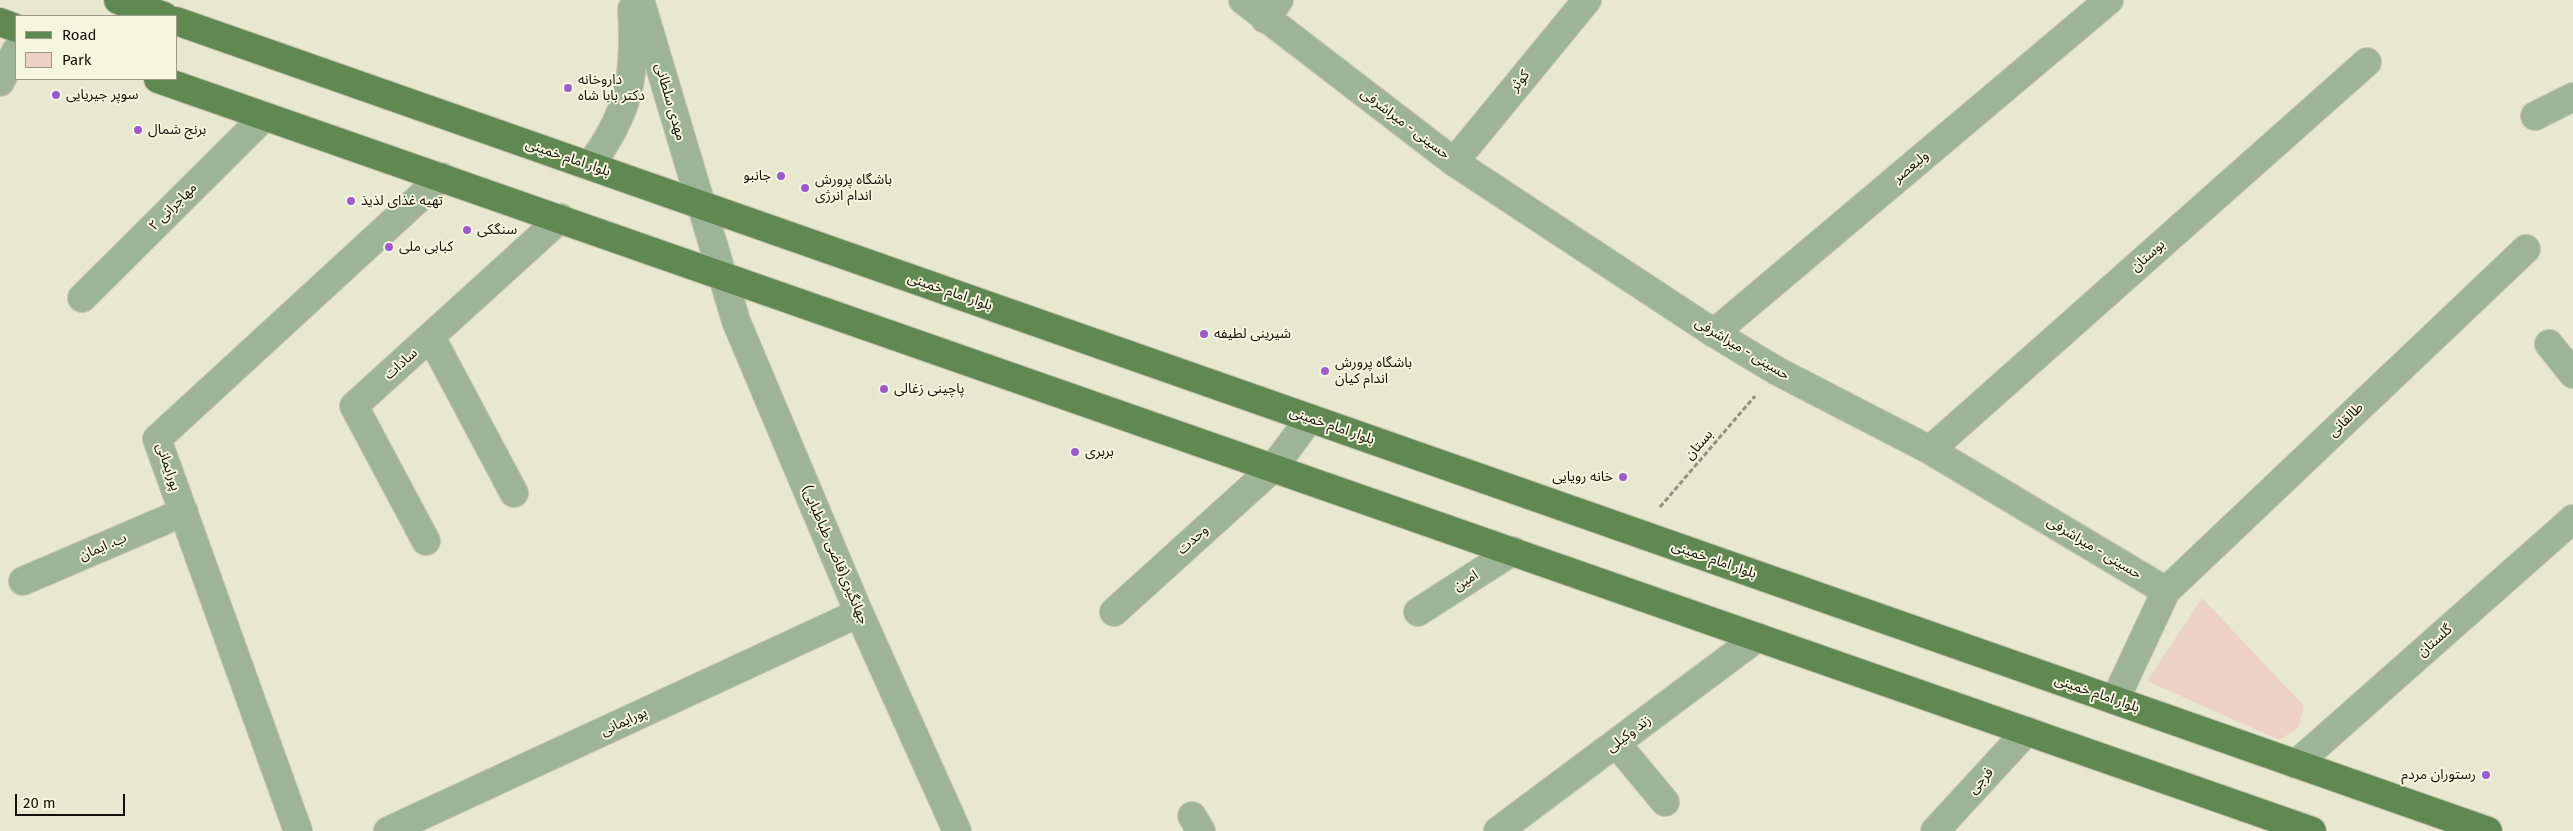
<!DOCTYPE html>
<meta charset="utf-8">
<style>
body{margin:0}
#map{position:relative;width:2573px;height:831px;overflow:hidden;background:#e8e8d0;font-family:"Fira Sans",sans-serif}
canvas{display:block}
.legend{position:absolute;left:15px;top:15px;width:162px;height:65px;box-sizing:border-box;background:#f6f5dd;border:1px solid #9b9a89;margin:0;padding:6px 9px;list-style:none;font-size:15px;color:#12120a}
.legend li{display:flex;align-items:center;gap:10px;height:25px}
.legend b{width:25px;border:1px solid #9b9a89}
.scale{position:absolute;left:15px;top:794px;width:110px;height:22px;box-sizing:border-box;border:2px solid #12120a;border-top:0;padding-left:6px;font-size:15px;line-height:18px;white-space:nowrap;color:#12120a;-webkit-text-stroke:4px #f6f5dd;paint-order:stroke}
</style>
<div id="map">
<canvas width="2573" height="831"></canvas>
<ul class="legend">
<li><b style="height:6px;background:#608853"></b>Road</li>
<li><b style="height:14px;background:#edd1c5"></b>Park</li>
</ul>
<div class="scale">20 m</div>
</div>
<script>
const context = document.querySelector('canvas').getContext('2d');
context.lineJoin = 'round';
function paint(path, color) { context.fillStyle = color; context.fill(path, 'evenodd'); }
function trace(path, color, width, dash) { context.strokeStyle = color; context.lineWidth = width; context.lineCap = dash ? 'butt' : 'round'; context.setLineDash(dash || []); context.stroke(path); }
function write(font, color, halo, rows, align = 'center') {
  context.font = font + ' "Fira Sans","Noto Sans Arabic",sans-serif'; context.lineWidth = 4; context.setLineDash([]); context.textBaseline = 'middle'; context.strokeStyle = halo; context.fillStyle = color; for (const [text, x, y, turn = 0] of rows) {
    context.save(); context.translate(x, y); context.rotate((+turn || 0) * Math.PI / 180); context.textAlign = isNaN(turn) ? turn : align; if (halo) context.strokeText(text, 0, 0); context.fillText(text, 0, 0); context.restore();
  }
}
const green = new Path2D(`
 M2202,598L2304,706L2298,728L2279,740L2147,681Z`);
const path = new Path2D(`
 M1660,507L1755,396`);
const minor = new Path2D(`
 M640,0L736,321L859,613L957,831
 M1243,0L1454,162L1714,333L1777,371L1930,450L2166,591L2115,700
 M1265,19L1279,0
 M0,82L16,51
 M2535,116L2573,97
 M1454,162L1587,0
 M590,165C630,112 636,75 632,9
 M82,298L264,117
 M1714,333L2109,0
 M431,337L514,493
 M2549,344L2573,374
 M1930,450L2367,62
 M426,541L354,406L561,218
 M23,581L184,512
 M2166,591L2526,249
 M1114,612L1273,468L1310,418
 M1418,612L1513,551
 M1616,743L1665,802
 M2296,764L2573,519
 M1192,816L1201,831
 M298,831L157,439L442,177
 M388,831L859,613
 M1498,831L1758,637
 M1935,831L2027,731`);
const major = new Path2D(`
 M118,0L164,16
 M176,21L2488,831
 M0,22L16,28
 M158,79L2312,831`);
const markers = [
 [568,88,5,"#9d59cf"],
 [56,95,5,"#9d59cf"],
 [138,130,5,"#9d59cf"],
 [781,176,5,"#9d59cf"],
 [805,188,5,"#9d59cf"],
 [351,201,5,"#9d59cf"],
 [467,230,5,"#9d59cf"],
 [389,247,5,"#9d59cf"],
 [1204,334,5,"#9d59cf"],
 [1325,371,5,"#9d59cf"],
 [884,389,5,"#9d59cf"],
 [1075,452,5,"#9d59cf"],
 [1623,477,5,"#9d59cf"],
 [2486,775,5,"#9d59cf"]
];
const poiNames = [
 ["داروخانه",578,80],
 ["دکتر بابا شاه",578,96],
 ["سوپر جیریایی",66,95],
 ["برنج شمال",148,130],
 ["جانبو",771,176,"right"],
 ["باشگاه پرورش",815,180],
 ["اندام انرژی",815,196],
 ["تهیه غذای لذیذ",361,201],
 ["سنگکی",477,230],
 ["کبابی ملی",399,247],
 ["شیرینی لطیفه",1214,334],
 ["باشگاه پرورش",1335,363],
 ["اندام کیان",1335,379],
 ["پاچینی زغالی",894,389],
 ["بربری",1085,452],
 ["خانه رویایی",1613,477,"right"],
 ["رستوران مردم",2476,775,"right"]
];
const streetNames = [
 ["کوثر",1520,81,-51],
 ["مهدی سلطانی",670,102,74],
 ["حسینی - میراشرفی",1405,124,37],
 ["بلوار امام خمینی",568,158,19],
 ["ولیعصر",1911,167,-40],
 ["مهاجرانی ۲",173,207,-45],
 ["بوستان",2148,256,-42],
 ["بلوار امام خمینی",950,292,19],
 ["حسینی - میراشرفی",1742,349,31],
 ["سادات",401,364,-42],
 ["طالقانی",2346,420,-44],
 ["بلوار امام خمینی",1332,426,19],
 ["بستان",1699,445,-49],
 ["پورایمانی",168,467,71],
 ["وحدت",1193,540,-42],
 ["ب. ایمان",103,547,-23],
 ["حسینی - میراشرفی",2094,548,31],
 ["جهانگیری(قاضی طباطبایی)",835,555,67],
 ["بلوار امام خمینی",1714,560,19],
 ["امین",1466,581,-32],
 ["گلستان",2435,641,-41],
 ["بلوار امام خمینی",2097,694,19],
 ["پورایمانی",624,722,-25],
 ["زند وکیلی",1629,734,-37],
 ["فرجی",1981,781,-48]
];
paint(green, '#edd1c5');
trace(minor, '#c6c6b0', 30);
trace(major, '#c6c6b0', 30);
trace(path, '#91917f', 3, [5, 2.5]);
trace(minor, '#9eb497', 28);
trace(major, '#608853', 28);
for (const [x, y, r, color] of markers) { const dot = new Path2D(); dot.arc(x, y, r, 0, 2 * Math.PI); context.fillStyle = color; context.fill(dot); trace(dot, '#f6f5dd', 2); }
write('14px', '#12120a', '#f6f5dd', poiNames, 'left');
write('14px', '#12120a', '#f6f5dd', streetNames);
</script>
